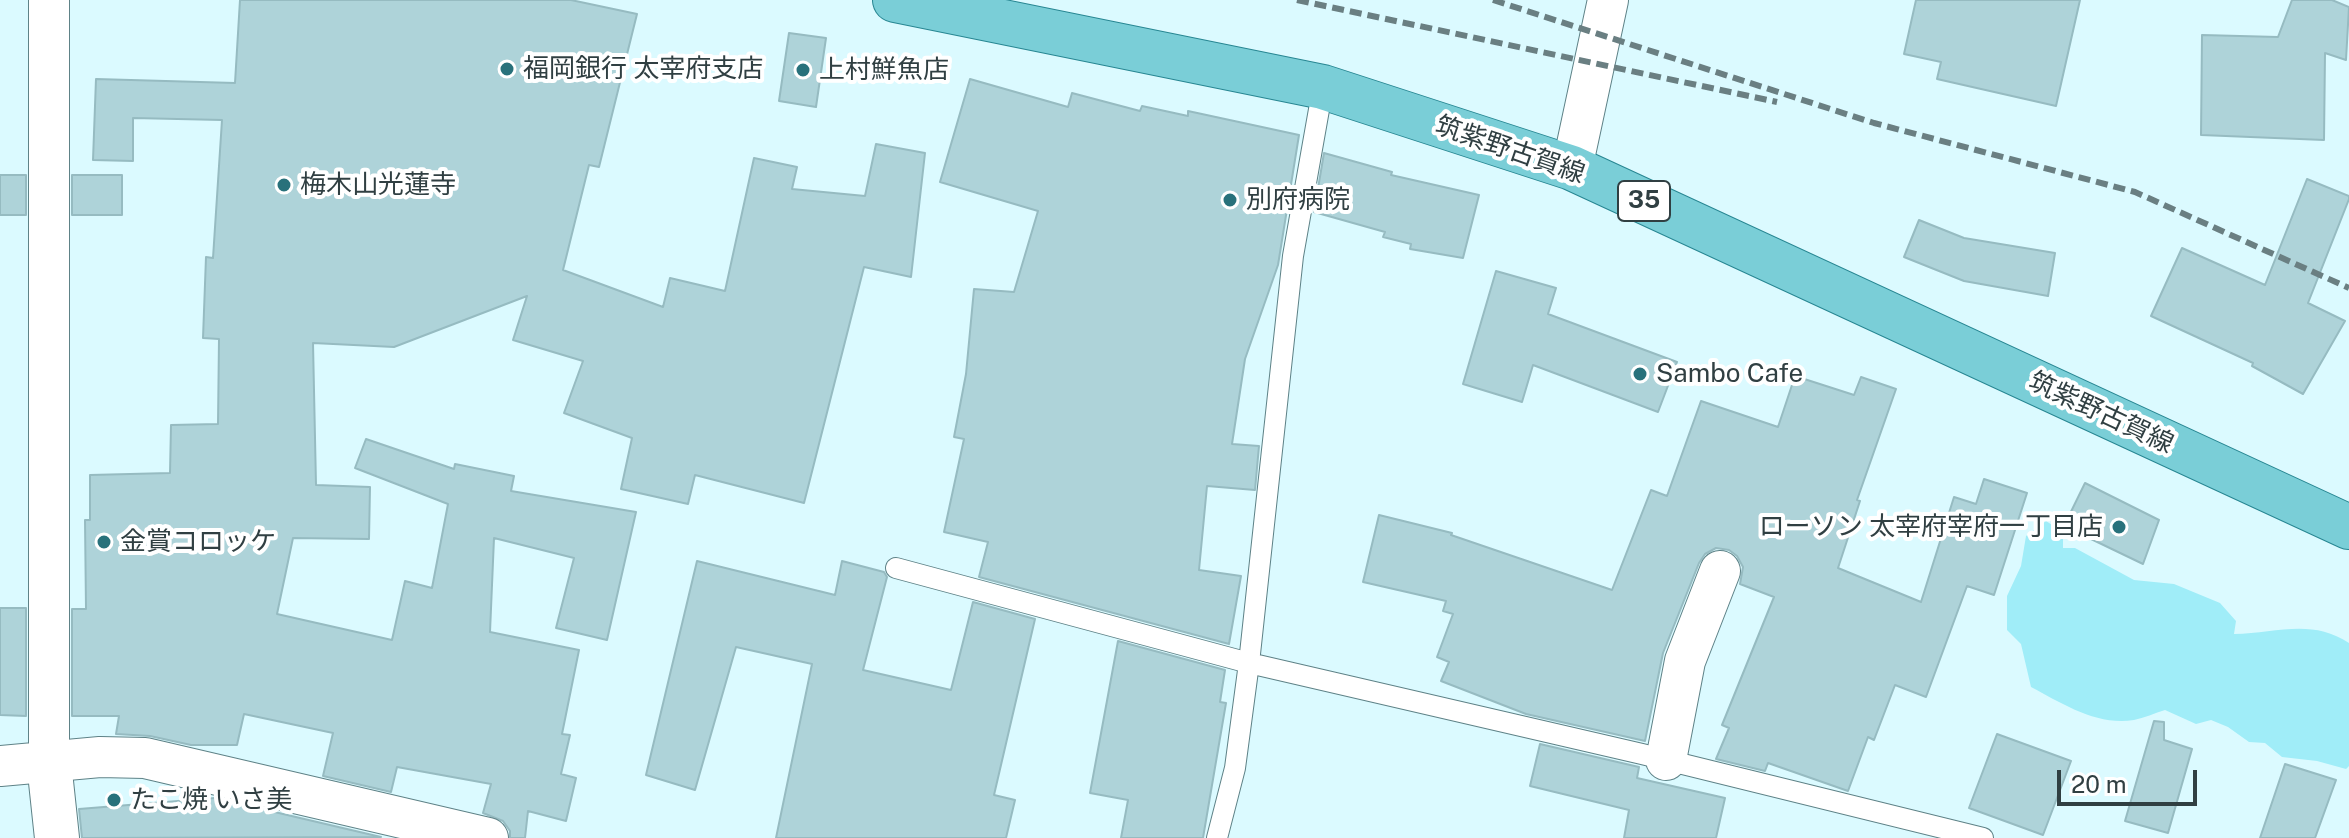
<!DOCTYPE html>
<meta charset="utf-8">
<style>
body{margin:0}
#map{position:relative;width:2349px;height:838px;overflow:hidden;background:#dbfaff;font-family:"Public Sans",sans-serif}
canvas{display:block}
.scale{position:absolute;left:2057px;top:770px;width:140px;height:36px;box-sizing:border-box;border:4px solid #303f42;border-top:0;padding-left:10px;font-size:24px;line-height:28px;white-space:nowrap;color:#303f42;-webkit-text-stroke:6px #fff;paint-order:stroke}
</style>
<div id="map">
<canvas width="2349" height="838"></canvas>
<div class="scale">20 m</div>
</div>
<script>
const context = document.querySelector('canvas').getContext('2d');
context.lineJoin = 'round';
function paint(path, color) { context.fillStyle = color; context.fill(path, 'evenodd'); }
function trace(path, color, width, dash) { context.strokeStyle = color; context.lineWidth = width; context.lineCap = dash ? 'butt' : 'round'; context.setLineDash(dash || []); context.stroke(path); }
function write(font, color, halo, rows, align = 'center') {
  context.font = font + ' "Public Sans","Noto Sans JP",sans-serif'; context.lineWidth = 8; context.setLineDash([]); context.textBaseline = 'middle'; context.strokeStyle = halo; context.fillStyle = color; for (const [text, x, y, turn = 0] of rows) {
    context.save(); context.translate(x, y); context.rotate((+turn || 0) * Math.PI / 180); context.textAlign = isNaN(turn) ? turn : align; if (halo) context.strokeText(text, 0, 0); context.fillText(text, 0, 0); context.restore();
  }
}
const green = new Path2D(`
 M2046,521L2063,532V548H2075L2134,580L2174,584L2220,603L2236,621L2234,634C2276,633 2312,618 2349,643V766L2346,769L2317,761L2282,757L2265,743L2249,742L2228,727L2211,720L2196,724L2165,710C2155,713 2144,718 2134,720C2097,726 2063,704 2031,687L2021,644L2007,630V596L2021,566L2026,536Z`);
const building = new Path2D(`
 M240,0H571L637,14L599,167L589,165L563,270L663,307L670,278L725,291L754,158L797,167L792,189L865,196L876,144L925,153L911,277L864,267L804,503L695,475L688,504L621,489L632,438L564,413L583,361L513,340L527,296L394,347L313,343L316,485L370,487L369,539L293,538L277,614L392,640L405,581L432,588L448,504L355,468L366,439L454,469L455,464L514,476L511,491L636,512L607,640L556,628L574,558L494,538L490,632L579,650L562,734L570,735L561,774L576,778L566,821L528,811L525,838H510V831L503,821L483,813L491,784L397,767L391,792L323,776L333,733L244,714L237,745H191L150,736L116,734L119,716H72V609H86L85,520H90V475L170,473L171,425L218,424L219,339L203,338L206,257L213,258L222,120L133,118V161L93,160L96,79L235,83Z
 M1916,0H2080L2056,106L1937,79L1941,62L1904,54Z
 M2292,0H2332L2349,7L2346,60L2325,53L2324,140L2201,135L2202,35L2278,37Z
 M789,33L826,38L816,107L779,101Z
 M970,79L1068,107L1072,93L1140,111L1142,106L1188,116V111L1299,135L1278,265L1245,359L1232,444L1259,446L1255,490L1207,486L1199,570L1241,576L1229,644L979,577L988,542L944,532L964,439L954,437L966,374L974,289L1014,292L1038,211L940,182Z
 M1324,153L1392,172L1391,175L1479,195L1463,258L1410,249L1411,244L1383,237L1385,232L1314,212Z
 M0,175H26V215H0Z
 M72,175H122V215H72Z
 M2307,179L2349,196V199L2308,303L2345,321L2303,394L2252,366L2253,363L2151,316L2182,248L2265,285Z
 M1919,220L1964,238L2055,253L2048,296L1964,281L1904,257Z
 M1496,271L1556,288L1548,314L1677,362L1658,412L1533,365L1522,402L1463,384Z
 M1795,376L1854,395L1861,377L1896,389L1857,500L1860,501L1838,568L1921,602L1954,497L1976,504L1984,479L2027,493L1994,595L1967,586L1926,697L1895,685L1874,740L1868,737L1848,791L1768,763L1765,771L1716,759L1729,728L1722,725L1774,597L1740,584L1743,567L1737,556L1729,550L1716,548L1705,554L1699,563L1663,653L1645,741L1526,714L1441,681L1449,662L1437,657L1453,614L1443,611L1446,601L1363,582L1379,515L1452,533L1451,535L1612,590L1651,490L1667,496L1701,401L1778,427Z
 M2085,483L2159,520L2143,564L2064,526Z
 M697,561L835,595L842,561L884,572L887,577L863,670L951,690L973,602L1035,619L994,795L1015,800L1006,838H776L812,664L736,647L695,790L646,775Z
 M0,608H26V716L0,715Z
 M1118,641L1225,670L1220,702L1226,703L1203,838H1121L1128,800L1090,793Z
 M2154,721L2164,722V740L2192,749L2168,833L2125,821Z
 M1997,734L2071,761L2043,835L1969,808Z
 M1540,744L1639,767L1637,778L1725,798L1716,838H1624L1629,810L1530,786Z
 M2285,764L2336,780L2315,838H2260Z
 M215,798L381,837L82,838L79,809Z`);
const service = new Path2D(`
 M896,568L1249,663L1642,754L1983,838
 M1217,838L1235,768L1249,663L1293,256L1323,87`);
const minor = new Path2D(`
 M1572,168L1608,0
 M1666,760L1685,661L1720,571
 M49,763V0
 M0,766L100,757L145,758L488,838`);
const tertiary = new Path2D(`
 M49,763L57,838`);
const primary = new Path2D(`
 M895,0L1323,87L1572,168L2349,527`);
const rail = new Path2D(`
 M1297,0L1777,102
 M1493,0L1874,123L2135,192L2349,288`);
const markers = [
 [507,69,8,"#28717b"],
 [803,70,8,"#28717b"],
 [284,185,8,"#28717b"],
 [1230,200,8,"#28717b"],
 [1640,374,8,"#28717b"],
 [2119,527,8,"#28717b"],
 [104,542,8,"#28717b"],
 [114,800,8,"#28717b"]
];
const shields = [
 [1644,201,52]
];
const shieldNames = [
 ["35",1644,201]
];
const poiNames = [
 ["福岡銀行 太宰府支店",523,69],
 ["上村鮮魚店",819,70],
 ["梅木山光蓮寺",300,185],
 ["別府病院",1246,200],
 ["Sambo Cafe",1656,374],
 ["ローソン 太宰府宰府一丁目店",2103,527,"right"],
 ["金賞コロッケ",120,542],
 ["たこ焼 いさ美",130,800]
];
const streetNames = [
 ["筑紫野古賀線",1510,150,19],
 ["筑紫野古賀線",2101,413,25]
];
paint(green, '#a0edf8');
paint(building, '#aed3d9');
trace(building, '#96bbc1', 2);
trace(service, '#5e8287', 22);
trace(minor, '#5e8287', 42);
trace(tertiary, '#5e8287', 46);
trace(primary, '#278692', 46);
trace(service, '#fff', 20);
trace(minor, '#fff', 40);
trace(tertiary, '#fff', 44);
trace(primary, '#7aced7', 44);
trace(rail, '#6a7f82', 6, [12, 6]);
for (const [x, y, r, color] of markers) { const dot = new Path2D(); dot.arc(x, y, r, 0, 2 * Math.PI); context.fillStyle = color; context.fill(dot); trace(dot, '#fff', 3); }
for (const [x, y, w] of shields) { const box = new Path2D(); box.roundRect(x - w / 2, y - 20, w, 40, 6); context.fillStyle = '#fff'; context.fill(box); trace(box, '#303f42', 2); }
write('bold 24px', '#303f42', null, shieldNames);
write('26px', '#303f42', '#fff', poiNames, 'left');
write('26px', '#303f42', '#fff', streetNames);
</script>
